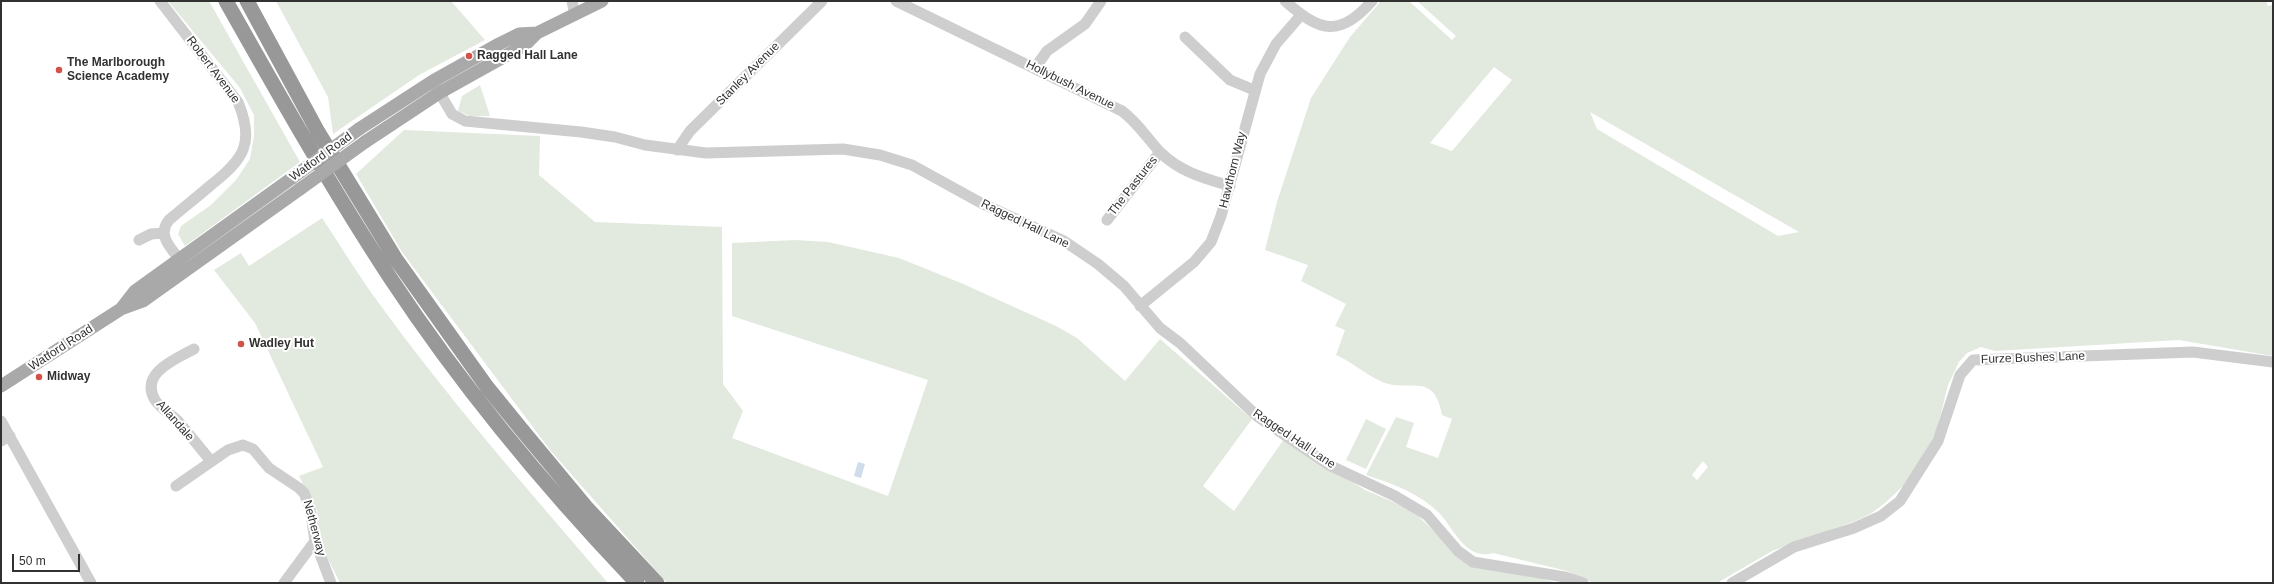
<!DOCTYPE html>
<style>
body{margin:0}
#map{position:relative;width:2274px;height:584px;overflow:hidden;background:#fff;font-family:Helvetica,sans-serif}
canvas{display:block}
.frame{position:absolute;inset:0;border:2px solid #313131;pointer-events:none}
.scale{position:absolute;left:12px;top:554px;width:68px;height:18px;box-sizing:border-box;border:2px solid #313131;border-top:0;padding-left:5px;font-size:12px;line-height:14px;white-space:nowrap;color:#313131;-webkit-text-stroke:3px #fff;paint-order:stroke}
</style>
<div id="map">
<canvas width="2274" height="584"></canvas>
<div class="frame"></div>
<div class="scale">50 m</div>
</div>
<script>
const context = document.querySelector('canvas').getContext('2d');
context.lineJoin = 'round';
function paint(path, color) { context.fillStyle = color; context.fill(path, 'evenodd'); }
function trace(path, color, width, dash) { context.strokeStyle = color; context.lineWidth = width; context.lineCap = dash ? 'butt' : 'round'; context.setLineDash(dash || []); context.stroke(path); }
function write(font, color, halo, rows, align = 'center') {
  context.font = font + ' Helvetica,sans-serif'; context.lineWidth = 4; context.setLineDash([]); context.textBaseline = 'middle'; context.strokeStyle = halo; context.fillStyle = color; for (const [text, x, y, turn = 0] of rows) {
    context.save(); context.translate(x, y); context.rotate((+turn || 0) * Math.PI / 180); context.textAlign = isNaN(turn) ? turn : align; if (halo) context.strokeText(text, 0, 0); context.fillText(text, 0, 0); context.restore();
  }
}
const green = new Path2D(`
 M168,1H209L300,162L185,246L178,234L181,226L211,205L236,180L250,159L254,136V115L240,88Z
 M276,1H451L485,40L419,75L333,134L328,97Z
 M1381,1H1409L1452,40L1456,36L1417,1H2266L2268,6L2273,5V356L2179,340L1995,351L1981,347L1967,353L1959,362L1948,385L1937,429L1928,450L1903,486L1885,503L1870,514L1855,521L1772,551L1717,583H1593L1567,571L1493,553C1468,561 1455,532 1442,516C1438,511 1431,506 1426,502C1408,489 1387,482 1366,475L1396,417L1414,423L1406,447L1438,458L1452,419L1442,415C1434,370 1409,393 1382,382C1365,374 1352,362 1336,355L1345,330L1335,326L1346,304L1301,281L1308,265L1265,250L1277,202L1311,98L1350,37ZM1494,67L1512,80L1452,151L1430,143ZM1590,112L1799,232L1778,236L1597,129ZM1703,461L1708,467L1697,480L1692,475Z
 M480,85L490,116H470L458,111L462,96Z
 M404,130L540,136L539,175L595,222L722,227L723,384L743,411L732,438L888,496L928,380L732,316V243L795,240L828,242L899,258L961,283L1056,326L1077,338L1125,381L1160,339L1252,419L1203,486L1234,511L1284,439L1365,490L1412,510L1467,564L1500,571L1514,570L1557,583H667L550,450L402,252L356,174Z
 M322,218C341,246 358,275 378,302C449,400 529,491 608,583H340L318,539L317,510L299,476L323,467L255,323L214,270L241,253L249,266Z
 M1366,419L1386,429L1366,469L1346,460Z`);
const water = new Path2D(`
 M858,462L865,464L861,478L854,476Z`);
const minor = new Path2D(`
 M160,1L238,102C255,143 244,159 211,185C197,197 183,208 169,220C155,237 175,251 184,266
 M572,1L575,15
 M896,1L1122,111C1138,123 1147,138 1160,152C1180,172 1204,178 1230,186
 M1285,1C1319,31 1339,39 1372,1
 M1185,37L1230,80L1254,90
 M1035,68L1047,51L1085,24L1101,1
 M435,85L452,114L465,121L581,132L615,137L645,145L706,153L843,149L880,155L912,165L981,203L1064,241L1098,264L1124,286L1160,328L1180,343L1258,417L1329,465L1395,496L1427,515L1458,551L1473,562L1565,577L1583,583
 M677,150L690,131L822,1
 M1107,220L1160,152
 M139,240L151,234L163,233
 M1140,306L1194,262L1211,242L1221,216L1260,74L1276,44L1301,15
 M194,349C176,359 139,373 155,400C161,409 171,414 178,421C189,434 200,448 211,461
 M1,421L91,583
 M1,441L10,436
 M176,486L228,450L243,445L253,449L269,468L299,488L304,493L310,508L315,541L331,583
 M284,583L315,541
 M1732,583L1794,547L1854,528L1881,516L1900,501L1938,441L1960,375L1973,360L2193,352L2273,362`);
const major = new Path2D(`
 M359,129L433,81L499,44L519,34L537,33L602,1
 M365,142L439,93L525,45L537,33
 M121,309L135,291L292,178
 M1,386L121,309L143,301L300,189`);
const highway = new Path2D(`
 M226,1C279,95 332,189 391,279C463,388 547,489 637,583
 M247,1L318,132L395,258L487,387L522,430L586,507L657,583`);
const majorBridge = new Path2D(`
 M292,178L359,129
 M300,189L365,142`);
const markers = [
 [469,56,4,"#d25148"],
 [59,70,4,"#d25148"],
 [241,344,4,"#d25148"],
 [39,377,4,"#d25148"]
];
const poiNames = [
 ["Ragged Hall Lane",477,56],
 ["The Marlborough",67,63],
 ["Science Academy",67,77],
 ["Wadley Hut",249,344],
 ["Midway",47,377]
];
const streetNames = [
 ["Robert Avenue",213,70,53],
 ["Stanley Avenue",748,74,-45],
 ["Hollybush Avenue",1070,85,26],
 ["Watford Road",321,157,-36],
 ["Hawthorn Way",1233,170,-76],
 ["The Pastures",1133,186,-52],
 ["Ragged Hall Lane",1025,224,26],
 ["Watford Road",61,348,-33],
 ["Furze Bushes Lane",2033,358,-2],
 ["Allandale",175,421,48],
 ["Ragged Hall Lane",1294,439,34],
 ["Netherway",314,528,75]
];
paint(green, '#e2e9de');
paint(water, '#cfdce9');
trace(minor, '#cecece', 11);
trace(major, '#a9a9a9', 13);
trace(highway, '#989898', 15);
trace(majorBridge, '#a9a9a9', 13);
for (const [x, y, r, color] of markers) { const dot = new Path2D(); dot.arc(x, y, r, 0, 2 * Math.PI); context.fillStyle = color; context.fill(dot); trace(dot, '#fff', 1.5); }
write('bold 12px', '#313131', '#fff', poiNames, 'left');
write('12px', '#313131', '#fff', streetNames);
</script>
